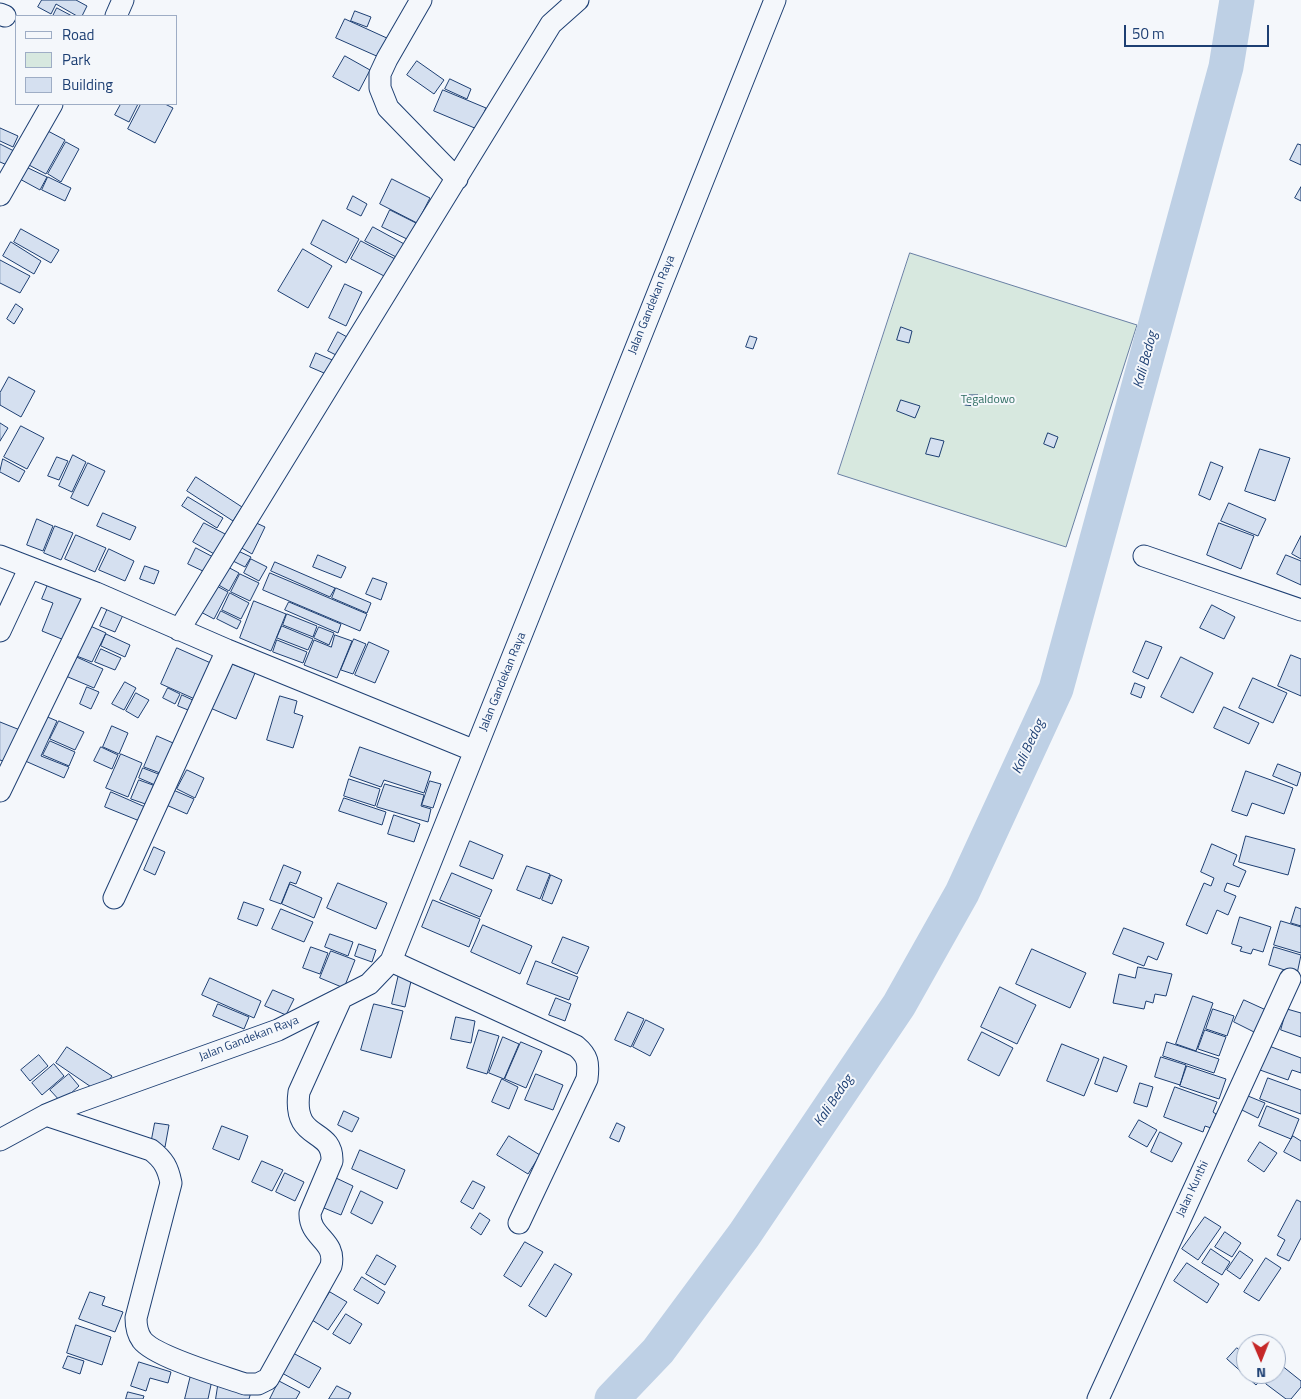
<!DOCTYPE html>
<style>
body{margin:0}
#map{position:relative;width:1301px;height:1399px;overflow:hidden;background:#f4f7fb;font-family:"Titillium Web",sans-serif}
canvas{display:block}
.legend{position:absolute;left:15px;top:15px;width:162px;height:90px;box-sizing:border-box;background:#f4f7fb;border:1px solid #9eadc5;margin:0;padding:6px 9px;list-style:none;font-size:15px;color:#1d3f73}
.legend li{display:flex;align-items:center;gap:10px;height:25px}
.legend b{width:25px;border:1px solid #9eadc5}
.north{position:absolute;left:1236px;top:1334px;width:50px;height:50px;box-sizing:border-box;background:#f4f7fb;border:1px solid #9eadc5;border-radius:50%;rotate:179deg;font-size:14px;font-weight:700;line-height:20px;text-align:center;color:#1d3f73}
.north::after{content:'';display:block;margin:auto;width:18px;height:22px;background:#c62828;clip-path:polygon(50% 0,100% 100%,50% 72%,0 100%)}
.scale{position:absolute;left:1124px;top:25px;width:145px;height:22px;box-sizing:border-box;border:2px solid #1d3f73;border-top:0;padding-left:6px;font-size:15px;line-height:18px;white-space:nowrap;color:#1d3f73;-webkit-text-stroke:4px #f4f7fb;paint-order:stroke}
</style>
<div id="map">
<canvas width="1301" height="1399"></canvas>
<ul class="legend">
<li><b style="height:6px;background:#f4f7fb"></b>Road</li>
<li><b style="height:14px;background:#d7e8df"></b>Park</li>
<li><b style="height:14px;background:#d5e0f0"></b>Building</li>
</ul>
<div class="north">N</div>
<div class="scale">50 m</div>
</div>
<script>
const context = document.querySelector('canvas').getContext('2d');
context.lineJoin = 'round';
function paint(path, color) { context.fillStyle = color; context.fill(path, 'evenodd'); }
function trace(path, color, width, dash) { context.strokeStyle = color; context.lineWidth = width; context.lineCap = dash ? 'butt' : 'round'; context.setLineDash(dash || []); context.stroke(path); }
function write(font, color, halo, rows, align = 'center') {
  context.font = font + ' "Titillium Web",sans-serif'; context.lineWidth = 4; context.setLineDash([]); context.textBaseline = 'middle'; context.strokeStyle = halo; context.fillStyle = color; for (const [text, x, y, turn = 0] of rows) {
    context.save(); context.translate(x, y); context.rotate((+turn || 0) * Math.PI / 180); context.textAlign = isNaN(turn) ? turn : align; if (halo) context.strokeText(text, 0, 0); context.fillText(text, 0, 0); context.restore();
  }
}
const green = new Path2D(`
 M910,253L1137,325L1066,547L838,474Z`);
const river = new Path2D(`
 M612,1399L658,1351L744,1235L899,1005L962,893L1056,689L1226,67L1237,0`);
const building = new Path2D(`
 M42,0H76L87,6L82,16H77L56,4L51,14L38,7Z
 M57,8L72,16H53Z
 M355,11L371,17L367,27L351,21Z
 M345,19L389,39L381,58L336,38Z
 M345,56L370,70L359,91L333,77Z
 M417,61L444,80L434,94L407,75Z
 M450,79L471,89L467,99L445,89Z
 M443,90L486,108L477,129L434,111Z
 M121,104H138L129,122L115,115Z
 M141,104H165L173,108L155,143L128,129Z
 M0,128L18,136L13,147L0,141Z
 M46,130L65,140L46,174L27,164Z
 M66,142L79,149L61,182L48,174Z
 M0,144L14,151L7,165L0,162Z
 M1298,144L1301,145V165L1290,160Z
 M24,166L47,177L40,190L18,178Z
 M48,177L71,188L65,201L42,190Z
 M392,179L430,198L417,223L380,204Z
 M1301,187V201L1295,198Z
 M353,196L367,204L361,216L347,209Z
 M390,210L416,223L409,240L382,227Z
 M323,220L359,239L346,263L311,244Z
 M373,227L406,245L398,258L365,241Z
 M21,229L59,250L51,263L14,242Z
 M361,241L397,260L388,278L351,259Z
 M11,242L41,261L34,274L3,256Z
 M303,249L332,266L308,308L278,291Z
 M0,260L30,276L20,293L0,283Z
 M345,284L362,292L346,326L329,318Z
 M16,304L23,309L14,324L7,319Z
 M901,327L912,331L909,343L897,340Z
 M338,332L349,338L340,357L328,351Z
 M750,336L757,338L753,349L746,347Z
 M316,353L337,362L331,376L310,367Z
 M9,377L35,391L21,417L0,405V393Z
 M966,395H978L977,406L965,405Z
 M901,400L920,406L915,418L897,411Z
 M0,423L8,428L0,441Z
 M21,426L44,438L27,469L4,457Z
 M1048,433L1058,437L1054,448L1044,444Z
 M931,438L944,441L939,457L926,454Z
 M1260,449L1290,458L1275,501L1245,491Z
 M73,455L86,462L72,492L59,486Z
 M57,457L68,461L59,480L48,476Z
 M3,459L25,471L19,482L0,472Z
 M1211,462L1223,467L1210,500L1199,495Z
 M88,463L105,471L88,506L71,498Z
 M196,477L242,507L233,521L187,491Z
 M188,497L223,518L217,528L182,506Z
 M1229,503L1266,519L1258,536L1221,521Z
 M103,513L136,527L130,540L97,526Z
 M37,519L53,526L43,551L27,545Z
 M252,521L265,527L252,554L240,547Z
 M204,523L227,535L216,555L193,542Z
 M1219,523L1254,536L1241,569L1207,555Z
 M55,526L73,533L61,560L44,553Z
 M76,535L106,548L95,572L65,559Z
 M1301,536V559L1292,554Z
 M196,548L215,558L207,573L188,564Z
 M109,549L134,561L125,581L99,570Z
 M236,550L251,557L245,567L231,560Z
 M318,555L346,567L341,578L313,567Z
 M1286,555L1301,561V585L1277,574Z
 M251,559L267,567L259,581L244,573Z
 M275,562L335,588L330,597L271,571Z
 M224,565L239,573L229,591L215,583Z
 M145,566L159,571L154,584L140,579Z
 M270,573L367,614L360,631L263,590Z
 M240,574L259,583L250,601L231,592Z
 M373,578L387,583L381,600L366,594Z
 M49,582L87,597L69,642L42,631L53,603L42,599Z
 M213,584L228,592L214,619L199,611Z
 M336,588L371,603L367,613L332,598Z
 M230,593L249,603L241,619L222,610Z
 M254,601L286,614L271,651L240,638Z
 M289,602L341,624L338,633L285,610Z
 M1212,605L1235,617L1224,639L1200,628Z
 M108,608L123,615L115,632L100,626Z
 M221,611L241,621L237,629L217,619Z
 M287,614L317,626L313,637L283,625Z
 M88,625L106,633L92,662L74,655Z
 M282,626L313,639L308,650L277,638Z
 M319,627L334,633L329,645L314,638Z
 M106,634L130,645L125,657L101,646Z
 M335,635L352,641L337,678L304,665L314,640L331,647Z
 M354,639L366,644L353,674L341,670Z
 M277,640L307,652L303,663L273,652Z
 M1146,641L1162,647L1148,679L1133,672Z
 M369,642L389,651L375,683L355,675Z
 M177,648L213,664L197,700L161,684Z
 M101,649L121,658L115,670L95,662Z
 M70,654L103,669L94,688L61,674Z
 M1291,655L1301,659V696L1278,686Z
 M1181,657L1213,673L1193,713L1161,697Z
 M227,662L255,673L236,719L208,707Z
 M1253,678L1287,693L1273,723L1239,708Z
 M125,682L136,688L124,710L112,704Z
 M1135,683L1145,687L1141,698L1131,694Z
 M87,687L99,692L91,709L80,704Z
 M168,688L180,694L175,704L163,698Z
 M136,693L149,700L138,718L126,711Z
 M182,695L197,702L193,712L178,706Z
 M280,696L297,701L294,713L303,716L293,748L267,740Z
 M1224,707L1259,723L1249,744L1214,728Z
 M43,715L57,721L41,756L69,767L64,778L23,760Z
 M59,721L84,732L75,750L50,739Z
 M0,722L20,730L10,764L0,760Z
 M112,726L128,733L119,754L103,747Z
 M157,736L180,746L168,776L144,767Z
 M50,741L75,752L69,766L43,755Z
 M101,747L118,755L112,769L94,761Z
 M360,747L431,772L424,793L384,780L381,787L350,776Z
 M121,754L142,763L128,797L106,788Z
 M1278,764L1301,773L1297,786L1273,776Z
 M143,768L166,777L162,788L139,778Z
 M187,770L204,778L195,798L177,789Z
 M1246,771L1293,788L1284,814L1252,803L1247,816L1232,811Z
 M349,779L380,789L375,806L344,796Z
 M139,780L161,788L154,807L131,799Z
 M430,781L441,784L433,808L422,805Z
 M385,784L424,795L421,806L431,809L428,822L377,807Z
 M171,789L194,799L187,814L164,804Z
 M111,792L152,810L147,824L105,807Z
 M344,798L386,812L382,825L339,811Z
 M394,815L420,824L414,842L388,834Z
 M1246,836L1295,849L1288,875L1239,862Z
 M470,841L503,855L493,879L460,866Z
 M1212,844L1237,855L1233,865L1246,871L1239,887L1227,883L1224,891L1236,896L1228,915L1217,910L1207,934L1186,925L1204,883L1211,886L1214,878L1201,872Z
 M154,847L165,852L155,875L144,870Z
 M284,865L301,872L296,884L290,882L281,904L270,900Z
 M527,866L550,874L540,899L517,890Z
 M452,873L492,890L480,917L440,900Z
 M551,875L562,880L552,904L542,900Z
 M338,883L387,903L376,929L327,908Z
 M290,884L322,898L314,918L282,904Z
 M433,900L480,919L469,947L422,927Z
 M244,902L264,909L257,926L238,919Z
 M1296,907L1301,909V926L1291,923Z
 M281,909L313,922L304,942L272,929Z
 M1240,917L1271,927L1263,952L1253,949L1251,954L1240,951L1242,947L1232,944Z
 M1281,921L1301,927V953L1274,945Z
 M483,925L532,946L520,974L471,952Z
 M1124,928L1164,943L1157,960L1148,956L1144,966L1113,954Z
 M330,934L353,942L348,956L325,947Z
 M563,937L589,947L577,974L552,963Z
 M359,944L376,950L372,962L355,956Z
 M311,947L328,953L320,974L303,968Z
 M1274,947L1301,955L1297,974L1269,965Z
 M1032,949L1086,973L1070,1008L1016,984Z
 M331,951L355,960L344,988L320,978Z
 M536,961L578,977L569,1000L527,984Z
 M1138,967L1172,974L1166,996L1155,994L1153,1003L1146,1001L1144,1009L1113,1003L1119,974L1135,978Z
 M399,974L412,977L405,1007L392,1004Z
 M210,978L261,1001L254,1018L202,995Z
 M1000,987L1036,1005L1017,1044L981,1027Z
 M273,990L294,999L286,1015L265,1006Z
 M1193,996L1213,1003L1196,1051L1176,1044Z
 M556,998L571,1004L565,1021L549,1015Z
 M1244,1000L1266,1010L1256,1033L1234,1022Z
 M218,1004L249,1017L244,1029L213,1016Z
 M374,1004L403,1011L391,1058L361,1050Z
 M1213,1009L1234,1016L1227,1036L1206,1029Z
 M1287,1009L1301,1013V1037L1281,1030Z
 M628,1012L644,1019L631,1047L615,1040Z
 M456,1017L475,1021L471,1043L451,1039Z
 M646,1020L664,1029L650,1056L633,1047Z
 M479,1030L499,1036L487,1074L467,1068Z
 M1205,1030L1226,1037L1219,1056L1198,1049Z
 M982,1032L1013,1048L999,1076L968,1060Z
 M503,1037L519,1044L504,1079L489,1073Z
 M521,1042L542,1051L526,1088L505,1079Z
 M1167,1042L1219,1059L1214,1073L1163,1056Z
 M1062,1044L1099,1059L1084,1096L1047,1081Z
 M1269,1046L1301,1058V1073L1292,1070L1288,1080L1260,1070Z
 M67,1047L112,1076L100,1093L56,1063Z
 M39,1055L48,1066L30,1081L21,1070Z
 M1104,1057L1127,1066L1117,1092L1095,1084Z
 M1161,1057L1186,1065L1180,1085L1155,1077Z
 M54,1064L64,1076L42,1095L32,1083Z
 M1187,1066L1226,1079L1219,1099L1180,1086Z
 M69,1074L79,1086L61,1102L50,1090Z
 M536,1074L563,1085L553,1110L525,1100Z
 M1268,1078L1301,1090V1114L1260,1099Z
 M502,1079L518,1087L509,1109L492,1102Z
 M1140,1083L1153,1087L1147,1107L1134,1103Z
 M1175,1087L1217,1102L1213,1112L1216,1114L1211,1128L1205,1126L1203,1132L1164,1117Z
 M1248,1096L1265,1103L1258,1118L1242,1110Z
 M1267,1106L1299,1119L1291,1139L1259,1126Z
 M344,1111L359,1118L352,1132L338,1125Z
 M1139,1120L1157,1130L1147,1147L1129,1137Z
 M155,1123L169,1125L165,1147L151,1144Z
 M617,1123L625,1127L619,1142L610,1138Z
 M222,1126L248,1136L239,1160L213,1149Z
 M1160,1132L1182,1143L1172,1162L1151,1152Z
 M509,1136L540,1155L528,1174L497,1155Z
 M1293,1136L1301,1141V1161L1284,1152Z
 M1260,1142L1277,1153L1264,1172L1248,1161Z
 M360,1150L405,1170L397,1189L352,1169Z
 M262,1161L283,1170L272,1191L252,1182Z
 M285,1173L304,1182L295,1201L276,1192Z
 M336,1178L353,1186L341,1215L324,1208Z
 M473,1181L485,1187L473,1209L461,1202Z
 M361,1191L383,1202L372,1224L351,1213Z
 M1297,1200L1301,1202V1238L1289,1261L1277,1255L1285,1240L1278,1236Z
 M480,1213L490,1220L481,1235L471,1228Z
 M1205,1217L1221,1227L1198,1260L1182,1249Z
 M1225,1232L1241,1243L1232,1257L1215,1247Z
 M525,1242L543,1252L521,1287L504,1276Z
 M1211,1249L1230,1262L1222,1275L1202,1263Z
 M1240,1251L1253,1260L1240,1279L1227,1270Z
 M377,1255L396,1266L385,1285L366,1274Z
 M1266,1258L1281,1268L1259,1301L1244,1292Z
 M1187,1263L1219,1284L1207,1303L1174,1281Z
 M555,1264L572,1274L546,1317L529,1306Z
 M362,1277L385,1292L378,1304L354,1290Z
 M90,1292L105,1297L102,1305L123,1312L115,1332L79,1319Z
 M330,1292L347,1302L328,1330L312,1320Z
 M346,1314L362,1324L350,1344L333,1334Z
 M76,1325L111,1337L102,1365L67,1353Z
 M1237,1348L1246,1356V1374H1266L1256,1385L1227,1359Z
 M293,1353L321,1368L309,1388L282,1373Z
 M68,1356L84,1361L80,1374L63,1368Z
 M139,1362L171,1372L168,1383L150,1378L146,1391L131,1386Z
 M1281,1365L1301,1381V1387L1291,1399H1286L1266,1384Z
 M191,1375L212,1380L208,1399H185Z
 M279,1381L300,1392L296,1399H270Z
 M218,1386L251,1392L249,1399H216Z
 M337,1386L351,1393L348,1399H329Z
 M128,1392L144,1396L143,1399H126Z`);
const minor = new Path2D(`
 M421,0L387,59L380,74V88L388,108L457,179
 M0,14L5,16
 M116,16L123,0
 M0,195L52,104
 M0,556L96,593L227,650L475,751
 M1144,556L1301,610
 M179,630L551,24L578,0
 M0,631L29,569
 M0,791L96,593
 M114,898L227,650
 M391,961L576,1046C588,1056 589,1063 587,1079L519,1223
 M46,1115L151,1150C164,1160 168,1168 171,1183L136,1318C136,1326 137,1333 142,1340C155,1357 222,1376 245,1384H258L268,1379L331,1266C337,1240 309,1238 310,1213L332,1161C333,1126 292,1143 299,1092L341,999
 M0,1140L46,1115L75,1103L278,1030L369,984L391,961L775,0
 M1098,1399L1290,979`);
const streetNames = [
 ["Jalan Gandekan Raya",652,305,-68],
 ["Jalan Gandekan Raya",503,682,-68],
 ["Jalan Gandekan Raya",249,1039,-21],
 ["Jalan Kunthi",1193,1189,-65]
];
const parkNames = [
 ["Tegaldowo",988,400]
];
const waterNames = [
 ["Kali Bedog",1146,360,-75],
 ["Kali Bedog",1029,747,-65],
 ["Kali Bedog",834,1101,-56]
];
paint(green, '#d7e8df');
trace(green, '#687fa3', 1);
trace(river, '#bed0e5', 35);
paint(building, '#d5e0f0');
trace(building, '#1d3f73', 1);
trace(minor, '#1d3f73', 23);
trace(minor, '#f4f7fb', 21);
write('12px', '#1d3f73', '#f4f7fb', streetNames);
write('12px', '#2c6c60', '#f4f7fb', parkNames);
write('italic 14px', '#1d3f73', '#f4f7fb', waterNames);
</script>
